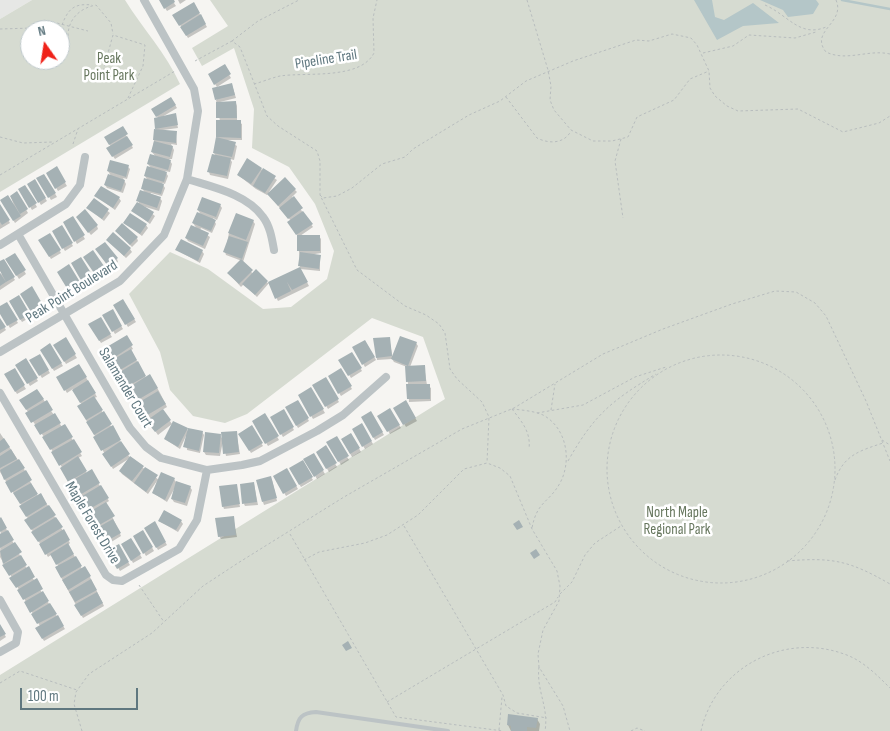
<!DOCTYPE html>
<style>
body{margin:0}
#map{position:relative;width:890px;height:731px;overflow:hidden;background:#f6f5f2;font-family:"Sofia Sans Condensed",sans-serif}
canvas{display:block}
.north{position:absolute;left:20px;top:20px;width:50px;height:50px;box-sizing:border-box;background:#fff;border:1px solid #bfc9cc;border-radius:50%;rotate:347deg;font-size:14px;font-weight:700;line-height:20px;text-align:center;color:#5f777f}
.north::after{content:'';display:block;margin:auto;width:18px;height:22px;background:#ef2219;clip-path:polygon(50% 0,100% 100%,50% 72%,0 100%)}
.scale{position:absolute;left:20px;top:688px;width:118px;height:22px;box-sizing:border-box;border:2px solid #5f777f;border-top:0;padding-left:6px;font-size:15px;line-height:18px;white-space:nowrap;color:#5f777f;-webkit-text-stroke:4px #fff;paint-order:stroke}
</style>
<div id="map">
<canvas width="890" height="731"></canvas>
<div class="north">N</div>
<div class="scale">100 m</div>
</div>
<script>
const context = document.querySelector('canvas').getContext('2d');
context.lineJoin = 'round';
function paint(path, color) { context.fillStyle = color; context.fill(path, 'evenodd'); }
function trace(path, color, width, dash) { context.strokeStyle = color; context.lineWidth = width; context.lineCap = dash ? 'butt' : 'round'; context.setLineDash(dash || []); context.stroke(path); }
function write(font, color, halo, rows, align = 'center') {
  context.font = font + ' "Sofia Sans Condensed",sans-serif'; context.lineWidth = 5; context.setLineDash([]); context.textBaseline = 'middle'; context.strokeStyle = halo; context.fillStyle = color; for (const [text, x, y, turn = 0] of rows) {
    context.save(); context.translate(x, y); context.rotate((+turn || 0) * Math.PI / 180); context.textAlign = isNaN(turn) ? turn : align; if (halo) context.strokeText(text, 0, 0); context.fillText(text, 0, 0); context.restore();
  }
}
const built = new Path2D(`
 M0,0H32L0,19Z`);
const green = new Path2D(`
 M32,0H125C143,29 166,53 180,84L0,192V19ZM30,30H60V60H30Z
 M210,0H890V731H0V675L445,399L423,337L372,318L247,414L225,423L193,416L170,390L160,352L129,294L170,252L208,269L263,309L291,307L327,279L334,251L315,204L289,167L252,148L254,109L234,48L202,66L192,48L228,26Z`);
const water = new Path2D(`
 M694,0H712L715,17L724,20L753,3L779,23L743,26L717,40Z
 M760,0H816L819,4L813,14L788,17L783,10Z`);
const shadow = new Path2D(`
 M160,0H172L176,6L167,11Z
 M178,0H186L180,4Z
 M194,4L207,27L188,38L174,15Z
 M224,66L231,78L217,87L209,75Z
 M232,85L236,98L220,102L236,103L237,106V121L242,124V140H227L237,146L234,160L230,159L232,162L228,179L210,175L209,172L216,156L214,153L220,121L216,100Z
 M171,98L177,108L162,117L175,115L178,128L163,130L176,133L177,145L171,144L174,150L172,159H169L172,164L170,172L165,171L168,176L165,184L162,183L165,188L162,196L151,193L150,195L160,198L162,201L159,211L142,206L155,216L150,224L133,211L145,193L142,188L148,181L145,176L151,168L148,164L155,156L152,152L158,118L153,109Z
 M122,128L133,148L115,159L108,149L111,147L106,138Z
 M128,167L130,169L127,179L123,178L126,184L123,193L107,188L105,185L111,176L108,171Z
 M56,168L67,186L58,191L47,173Z
 M261,169L277,180L269,192L295,190L297,192L292,197L313,227L300,236H319L321,239V253L309,255L320,256V271L300,269L309,286L278,301L269,283L257,297L244,284L241,287L231,276L242,261L226,255L225,252L229,233L253,221L255,224L243,262L253,274L268,283L300,268L298,236L290,225L291,221L268,194L267,195L256,189L238,175Z
 M44,175L57,197L51,200L38,179Z
 M34,181L47,201L41,205L29,185Z
 M25,186L37,207L32,210L20,190Z
 M17,193L28,213L15,223L2,201L14,206L11,197Z
 M96,196L119,198L121,201L115,210Z
 M94,200L110,213L104,221L88,208Z
 M220,205L222,208L217,220L213,218L216,224L212,233L201,228L200,230L210,237L205,249L188,241L186,238L197,229L193,223L201,215L198,210Z
 M0,206L10,223L0,229Z
 M73,218L85,239L77,244L65,223Z
 M79,220L97,226L98,229L91,235Z
 M125,223L146,225L148,228L142,236Z
 M62,227L73,246L65,251L53,232Z
 M116,231L137,238L138,241L132,247Z
 M50,234L61,253L51,259L40,240Z
 M107,240L130,249L132,252L126,258Z
 M177,250L202,251L204,254L200,263Z
 M93,252L105,270L96,275L85,257Z
 M98,252L117,259L118,262L110,268Z
 M15,255L26,274L19,279L7,260Z
 M81,259L93,279L85,284L73,264Z
 M3,261L15,280L0,290V273L4,276L0,269V263Z
 M69,266L81,286L71,292L59,272Z
 M32,288L44,308L34,314L22,294Z
 M19,297L31,317L22,322L10,302Z
 M123,301L136,322L128,327L115,306Z
 M6,304L18,323L10,328L0,312V307Z
 M112,311L123,329L115,334L104,316Z
 M100,318L112,337L101,343L90,325Z
 M0,320L6,330L0,334Z
 M126,337L133,349L131,350L146,378L150,376L159,391L167,407L162,410L172,424L158,435L150,424L153,418L147,419L123,372L107,348Z
 M389,338L393,359L416,343L418,346L410,367L424,366L427,385L431,388V401L409,402L407,367L394,362L392,359L377,360L375,339Z
 M65,339L77,358L66,364L55,345Z
 M365,341L376,360L365,367L354,348Z
 M50,345L63,366L54,371L42,350Z
 M352,354L362,371L351,378L340,360Z
 M39,356L50,373L42,378L31,361Z
 M25,360L38,381L30,386L17,365Z
 M79,365L97,397L94,398L130,458L159,480L174,479L176,482L190,487L192,490L187,506L174,502L172,499L177,484L167,502L153,493L157,481L148,494L122,474L120,471L130,458L113,469L79,407L82,405L73,389L67,393L58,378Z
 M14,370L26,389L17,394L6,375Z
 M341,370L352,389L341,396L329,377Z
 M325,378L339,402L328,409L314,385Z
 M311,389L325,413L313,419L299,395Z
 M37,390L62,427L64,425L82,456L78,458L87,474L91,471L109,501L106,503L121,536L108,544L99,529L96,530L87,515L89,513L44,437L27,413L28,412L21,400Z
 M298,401L309,421L298,428L287,408Z
 M406,402L417,421L406,427L395,408Z
 M390,410L401,428L390,434L379,416Z
 M283,411L294,430L283,437L271,418Z
 M371,413L384,435L375,440L363,417Z
 M265,415L279,440L268,446L253,421Z
 M362,425L373,444L365,449L353,430Z
 M251,427L263,446L251,453L240,434Z
 M187,429L188,432H202L204,435L200,453L187,450L186,436L180,449L165,439Z
 M236,432L240,454L226,456L223,441L220,456L206,455L204,452L220,435L223,440Z
 M0,433L24,469L38,497L40,495L49,507L70,543L68,545L82,569L85,568L90,577L104,606L83,618L56,568L59,567L51,555L48,557L26,520L28,519L22,506L0,472Z
 M351,434L361,452L352,457L342,439Z
 M336,438L349,460L341,465L328,442Z
 M326,447L337,467L329,472L317,452Z
 M313,454L325,474L317,479L305,459Z
 M302,462L313,480L301,487L290,469Z
 M287,470L298,489L286,496L275,477Z
 M272,480L277,501L264,505L263,502Z
 M254,484L258,505L245,506L244,504Z
 M236,485L240,507L224,509L223,506Z
 M233,517L237,537L221,539L219,536Z
 M1,519L27,569L65,629L44,641L37,628L40,626L0,557Z
 M159,521H181L183,524L178,532Z
 M154,523L167,545L158,550L146,528Z
 M143,531L154,551L146,556L134,536Z
 M131,539L142,558L133,563L123,544Z
 M118,546L130,565L120,571L108,551Z
 M0,627L6,637L0,641Z
 M537,719L540,724L539,731H511L508,725Z`);
const stream = new Path2D(`
 M842,0L890,9`);
const building = new Path2D(`
 M159,0H174L175,2L164,9Z
 M194,2L200,13L179,26L172,15Z
 M201,14L206,24L186,36L180,27Z
 M225,64L231,74L214,85L208,74Z
 M232,83L235,95L215,100L212,88Z
 M171,97L176,105L156,117L151,109Z
 M236,101L237,118H216V102Z
 M176,113L178,125L155,129L154,118Z
 M216,120H241V138L216,137Z
 M123,126L128,134L109,145L104,137Z
 M154,129L177,131L176,143L153,140Z
 M127,136L133,145L112,157L106,148Z
 M216,137L236,142L232,157L213,153Z
 M154,141L173,146L170,157L151,152Z
 M150,154L171,160L168,170L147,164Z
 M212,154L231,158L227,176L207,172Z
 M247,158L262,168L251,184L237,175Z
 M110,160L129,165L126,177L107,171Z
 M57,166L66,182L55,189L46,173Z
 M147,166L167,172L164,182L144,176Z
 M263,168L276,176L265,193L253,186Z
 M44,174L56,193L48,198L36,178Z
 M108,174L125,180L121,191L104,185Z
 M285,177L296,189L278,206L267,194Z
 M144,178L164,184L161,194L141,189Z
 M35,179L46,198L38,203L27,184Z
 M25,185L37,203L29,208L18,189Z
 M101,186L120,197L113,208L94,196Z
 M140,190L161,197L157,208L136,201Z
 M17,191L28,209L20,214L10,196Z
 M8,195L21,216L13,221L0,200Z
 M294,196L303,208L288,219L279,208Z
 M202,197L221,204L216,217L197,210Z
 M94,198L109,209L102,219L86,208Z
 M137,202L154,212L148,222L131,211Z
 M0,204L10,220L2,225L0,222Z
 M85,209L98,225L88,233L76,217Z
 M303,211L313,224L296,235L287,222Z
 M197,212L216,220L211,231L192,223Z
 M130,213L147,224L140,234L123,223Z
 M236,213L254,220L246,240L228,233Z
 M73,216L85,235L74,242L63,222Z
 M122,223L138,237L130,245L115,231Z
 M62,225L73,243L62,249L52,231Z
 M191,225L209,233L203,246L185,238Z
 M113,232L131,248L124,256L106,240Z
 M50,233L61,250L49,257L38,240Z
 M297,235H320V251H297Z
 M229,236L248,242L242,259L223,252Z
 M181,239L203,250L198,261L175,250Z
 M105,242L118,258L108,266L95,249Z
 M93,250L104,266L94,273L83,257Z
 M300,252L321,255L319,269L298,266Z
 M15,253L26,270L16,276L5,259Z
 M81,257L93,276L82,282L71,263Z
 M4,259L15,277L6,282L0,271V261Z
 M241,259L253,270L239,284L227,273Z
 M69,264L80,282L68,290L57,272Z
 M300,267L308,282L292,290L287,282L291,291L275,299L268,282Z
 M256,269L268,281L255,295L242,284Z
 M0,273L6,282L0,286Z
 M32,286L43,305L31,312L20,294Z
 M19,295L30,314L20,320L9,301Z
 M123,299L135,319L125,325L113,305Z
 M7,302L18,320L7,326L0,314V306Z
 M113,309L122,326L112,332L102,315Z
 M101,317L111,334L99,341L88,324Z
 M0,318L6,327L0,330Z
 M127,335L133,345L112,359L105,348Z
 M400,336L417,342L408,366L391,359Z
 M66,337L76,354L64,362L53,345Z
 M390,337L392,356L376,358L373,338Z
 M365,340L375,357L362,365L352,347Z
 M50,343L62,363L52,369L40,350Z
 M131,349L137,360L120,370L114,359Z
 M352,352L362,368L348,376L338,360Z
 M40,354L49,370L39,376L29,360Z
 M26,358L38,378L27,384L15,365Z
 M138,361L146,376L128,386L120,372Z
 M79,364L87,377L64,391L56,377Z
 M425,365L426,381L406,382L405,366Z
 M15,368L25,385L15,392L4,374Z
 M341,368L352,386L338,394L328,376Z
 M150,374L158,388L136,401L128,388Z
 M326,377L339,399L325,407L312,385Z
 M88,380L96,393L80,403L72,390Z
 M406,384H430V399H407Z
 M311,387L324,409L310,417L298,395Z
 M37,389L44,399L26,410L19,400Z
 M158,391L166,404L144,417L136,404Z
 M94,396L103,410L86,420L77,406Z
 M47,400L53,410L31,423L25,413Z
 M298,400L309,418L296,426L285,407Z
 M406,400L416,418L403,425L393,408Z
 M390,408L400,425L387,432L377,416Z
 M163,409L171,420L155,432L146,421Z
 M284,409L294,427L280,435L270,417Z
 M104,411L112,424L94,435L86,422Z
 M371,411L383,432L373,438L361,417Z
 M55,413L61,423L40,435L34,425Z
 M265,413L279,436L265,444L252,421Z
 M173,421L188,428L178,447L164,439Z
 M362,423L372,441L362,447L352,429Z
 M65,424L73,437L50,450L42,437Z
 M113,425L121,440L101,451L93,437Z
 M252,425L263,443L249,451L238,434Z
 M188,428L203,431L199,451L183,447Z
 M237,431L239,452L223,454L221,432Z
 M205,432L221,434L219,453L203,452Z
 M351,433L360,448L350,454L341,439Z
 M337,436L349,456L338,462L326,442Z
 M4,438L10,447L0,453V441Z
 M74,439L82,452L59,466L51,452Z
 M121,441L130,454L111,467L102,454Z
 M326,445L337,463L326,469L316,452Z
 M11,449L17,459L0,468V456Z
 M314,453L324,470L314,477L303,459Z
 M78,456L87,471L68,482L60,468Z
 M130,456L144,466L132,481L119,471Z
 M19,459L25,468L4,480L0,470Z
 M303,460L313,477L299,485L289,468Z
 M145,467L158,475L146,492L134,483Z
 M287,468L297,486L283,494L273,476Z
 M92,469L100,483L78,496L70,482Z
 M26,470L32,480L11,493L5,482Z
 M161,472L175,478L165,500L152,493Z
 M271,476L277,498L262,502L256,480Z
 M176,481L191,486L185,503L171,499Z
 M254,482L257,502L242,504L240,484Z
 M31,483L38,494L20,504L13,493Z
 M237,484L240,504L222,507L219,486Z
 M101,485L109,498L86,511L79,498Z
 M41,493L47,504L26,517L19,506Z
 M106,502L115,516L94,528L86,514Z
 M49,505L56,515L31,530L24,520Z
 M164,510L182,520L176,530L158,521Z
 M234,516L236,535L218,537L215,518Z
 M1,517L7,528L0,532V518Z
 M56,517L63,527L38,542L31,532Z
 M113,519L121,533L105,542L97,528Z
 M519,520L523,527L517,530L513,524Z
 M155,521L166,542L156,548L144,528Z
 M64,529L70,540L45,555L39,544Z
 M8,530L14,540L0,548V534Z
 M143,530L153,547L143,554L133,536Z
 M131,538L141,554L131,561L121,544Z
 M15,542L22,552L3,564L0,551Z
 M68,543L74,554L56,565L50,554Z
 M119,544L129,562L117,569L106,551Z
 M536,549L540,555L534,559L530,553Z
 M21,555L27,565L9,576L2,565Z
 M76,556L82,566L61,578L55,567Z
 M29,566L35,577L16,588L9,578Z
 M85,566L91,576L68,590L62,580Z
 M37,578L43,589L23,600L17,590Z
 M91,579L97,590L75,602L69,592Z
 M43,591L49,601L30,613L24,602Z
 M97,592L103,603L81,616L74,605Z
 M50,603L57,614L37,624L31,614Z
 M58,615L64,626L42,639L35,628Z
 M0,624L6,634L0,637Z
 M348,641L352,648L346,651L342,645Z
 M508,714L538,718L536,728L527,727V731H511V726L507,725Z`);
const path = new Path2D(`
 M527,0L548,70L551,86L550,100L554,110L571,130L593,141H612L628,137L637,117L674,100L690,79L709,71
 M836,0C846,23 809,31 826,52C847,62 868,49 890,54
 M765,5C788,15 800,38 826,27
 M62,25C68,9 74,3 92,5
 M0,29L33,28L45,20L88,31
 M68,36C68,19 80,8 96,5L111,23L113,34
 M232,41L258,21L299,0
 M703,53L733,46L749,35L795,38L816,32
 M195,61L232,41L240,47L267,116L278,126L317,151L320,161V195L357,270L405,306L426,315L439,324L445,333L450,369L457,379L482,402L489,417L487,463
 M103,71L113,35L145,45L143,66L128,98
 M254,84C262,82 271,78 280,76C307,72 360,80 374,53L373,18L377,0
 M506,97L537,138C549,144 564,144 571,131
 M0,137L23,143L53,142
 M621,139L615,161L623,218
 M73,144L78,129
 M0,175L175,71
 M320,195L323,198L337,196L352,188L382,164L405,157L413,149L469,115L500,101L526,81L573,61L636,40L649,41L672,34L691,38L697,45L709,71L710,88L715,96L727,106L738,111L798,109L843,132L879,123L890,116
 M607 469a114 114 0 1 1 228 0a114 114 0 1 1-228 0Z
 M512,409C522,410 534,411 543,415C567,428 572,461 560,483C549,503 537,501 532,528
 M512,409C522,422 531,432 529,449
 M551,410L555,384
 M537,413L583,405L635,377L666,367
 M882,440L890,445
 M568,461C594,415 611,401 656,374
 M835,480C844,455 859,451 883,443
 M404,526L503,695L506,706L517,713L547,718
 M290,534L396,717L503,731
 M304,560L319,552L365,543L387,535L418,515L464,469L487,463L500,468L510,476L532,529L557,571L560,586L559,601L543,630L538,654L539,667L563,706L570,731
 M787,561C833,557 850,561 890,584
 M139,585L164,622
 M560,594L572,582L585,555L595,543L621,526
 M539,667C536,690 549,707 545,731
 M0,683L20,671L77,690
 M387,702L555,602L558,597
 M499,730L502,697
 M82,731L74,704L76,692L89,674L152,633L203,586L238,563L344,497L462,429L514,408L603,354L663,329L732,304L775,291L796,292L815,303L826,316L866,401L890,461
 M631,731L637,728L645,731
 M701,731C715,668 783,632 844,654C862,660 876,674 890,688`);
const lane = new Path2D(`
 M296,731C298,717 302,713 316,712L448,731`);
const street = new Path2D(`
 M187,179C212,187 247,194 263,217C270,226 272,239 274,250
 M18,234L130,428L146,447L161,458L207,470L242,465L260,461L317,431L343,415L386,377
 M0,245L66,204L80,185L85,157
 M0,352L120,281L164,235L187,179L198,111L194,89L144,0
 M0,393L106,575L113,580L122,581L179,549L197,520L207,470
 M0,600L18,632L16,643L0,652`);
const parkNames = [
 ["Peak",109,59],
 ["Point Park",109,76],
 ["North Maple",677,513],
 ["Regional Park",677,530]
];
const streetNames = [
 ["Pipeline Trail",326,60,-9],
 ["Peak Point Boulevard",72,292,-32],
 ["Salamander Court",125,388,59],
 ["Maple Forest Drive",92,523,59]
];
paint(built, '#e6e7e5');
paint(green, '#d6dbd1');
paint(water, '#b4c6c8');
paint(shadow, '#0003');
trace(stream, '#b4c6c8', 2.5);
paint(building, '#a5b1b4');
trace(path, '#b8bdbe', 1, [2.5, 2.5]);
trace(lane, '#bcc3c5', 4);
trace(street, '#bcc3c5', 8);
write('15px', '#67775e', '#fff', parkNames);
write('15px', '#5f777f', '#fff', streetNames);
</script>
